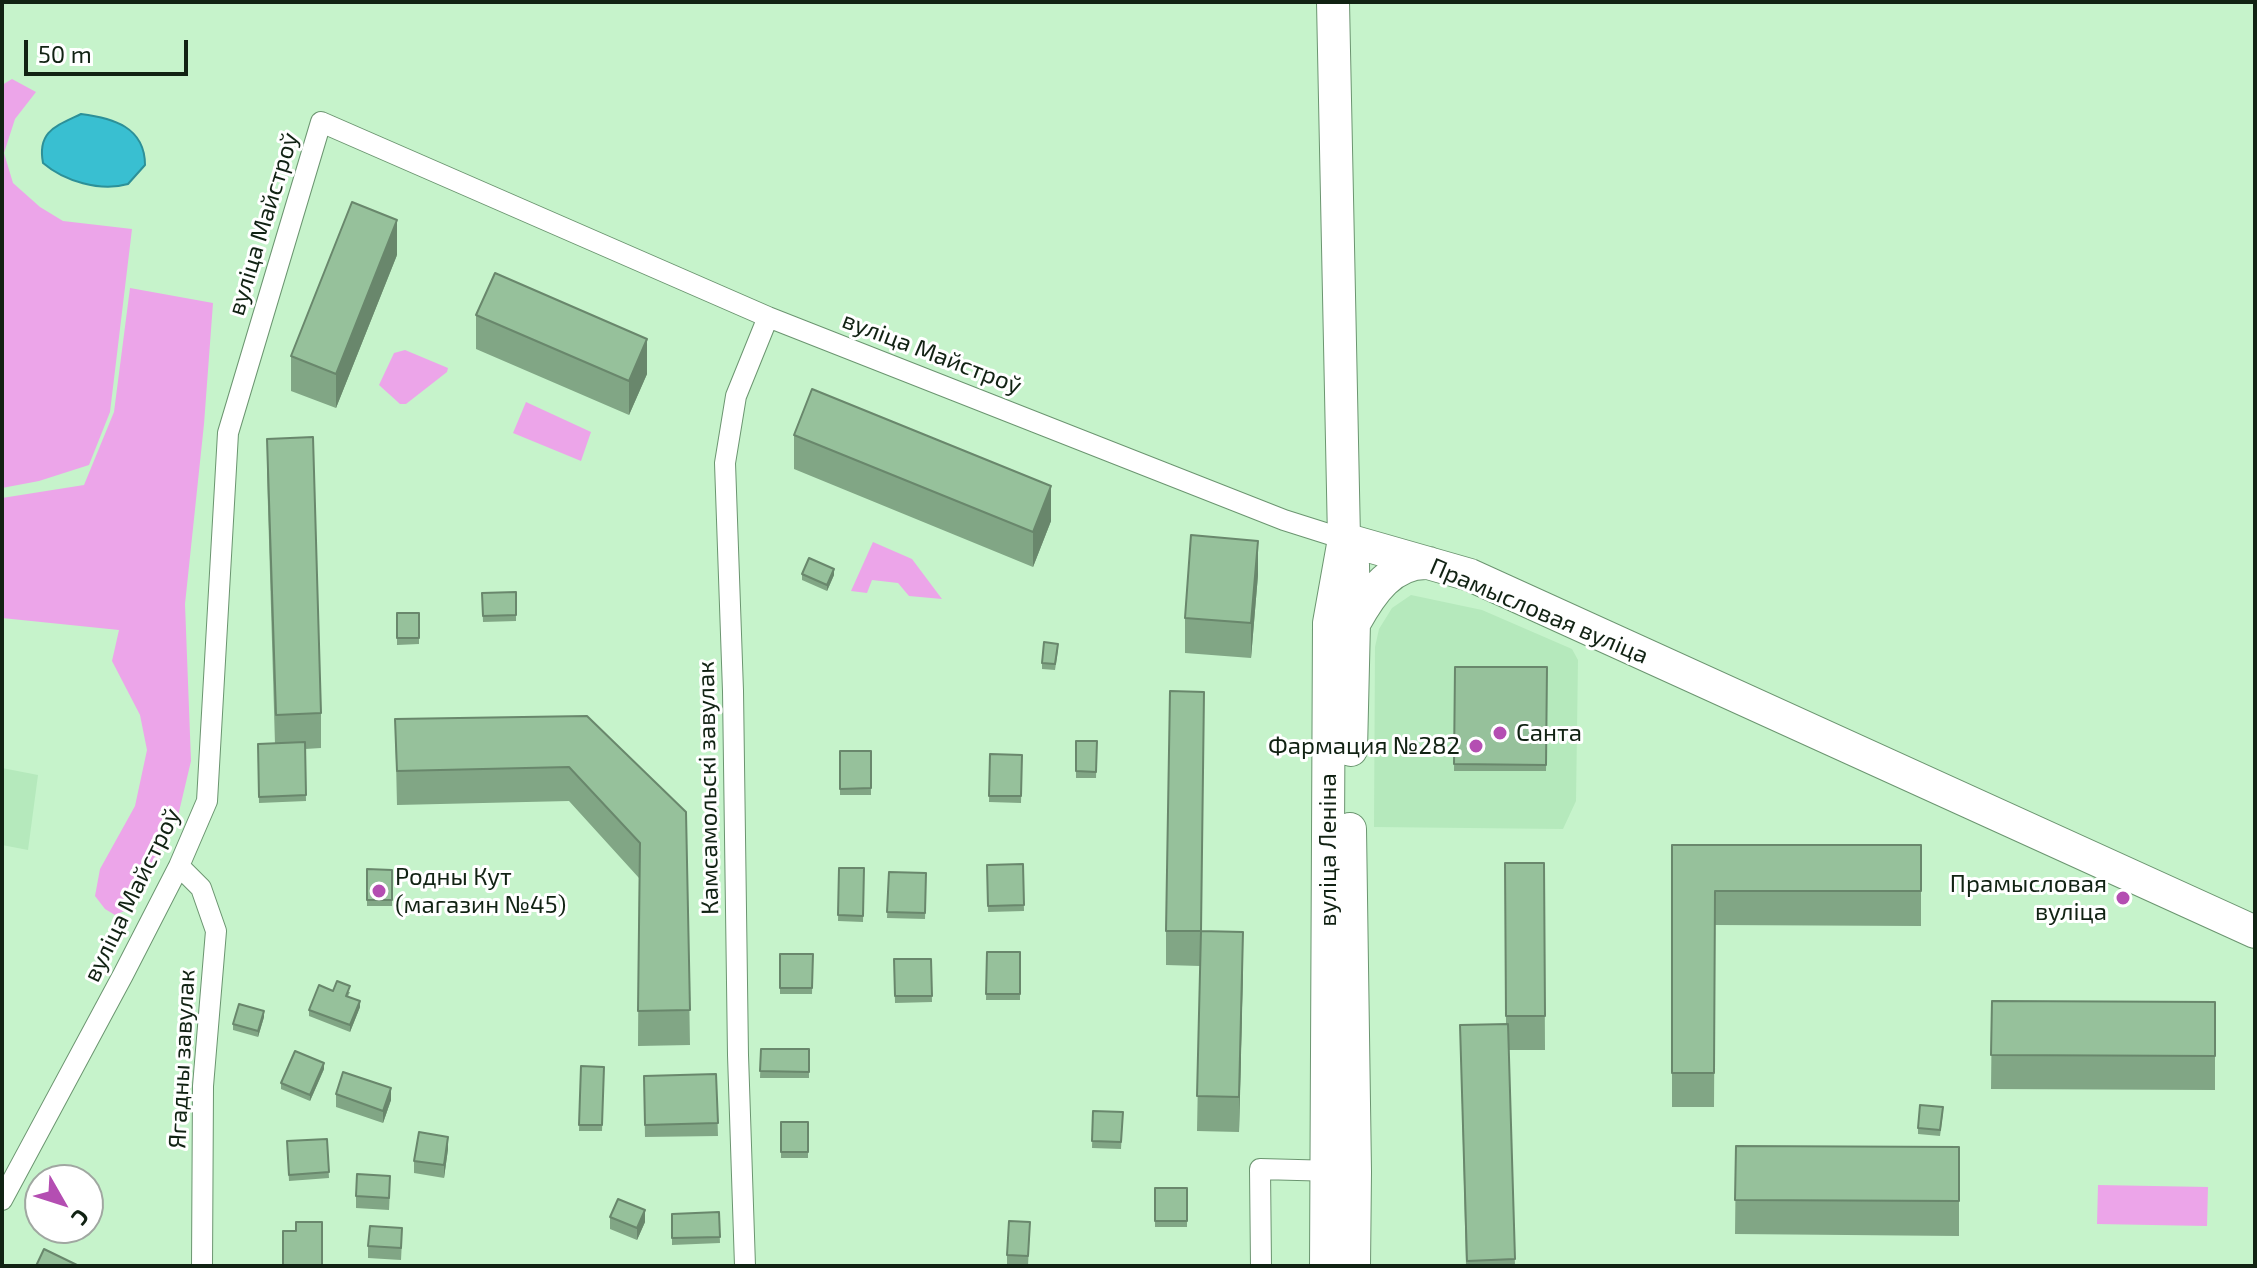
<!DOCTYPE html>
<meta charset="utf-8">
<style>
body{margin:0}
#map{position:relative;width:2257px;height:1268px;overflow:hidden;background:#c6f3cb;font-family:"Exo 2",sans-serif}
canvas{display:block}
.frame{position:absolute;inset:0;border:4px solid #112213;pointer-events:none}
.north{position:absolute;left:24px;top:1164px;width:80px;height:80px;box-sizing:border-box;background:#fff;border:2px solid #a0a7a1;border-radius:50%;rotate:129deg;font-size:22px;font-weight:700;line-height:32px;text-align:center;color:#112213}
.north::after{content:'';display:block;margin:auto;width:28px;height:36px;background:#b44eb2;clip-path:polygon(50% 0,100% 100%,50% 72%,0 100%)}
.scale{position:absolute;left:24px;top:40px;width:164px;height:36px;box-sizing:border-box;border:4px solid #112213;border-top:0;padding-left:10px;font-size:24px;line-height:28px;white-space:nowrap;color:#112213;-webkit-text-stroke:6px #fff;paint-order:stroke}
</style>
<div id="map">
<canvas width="2257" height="1268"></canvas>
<div class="frame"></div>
<div class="north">С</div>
<div class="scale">50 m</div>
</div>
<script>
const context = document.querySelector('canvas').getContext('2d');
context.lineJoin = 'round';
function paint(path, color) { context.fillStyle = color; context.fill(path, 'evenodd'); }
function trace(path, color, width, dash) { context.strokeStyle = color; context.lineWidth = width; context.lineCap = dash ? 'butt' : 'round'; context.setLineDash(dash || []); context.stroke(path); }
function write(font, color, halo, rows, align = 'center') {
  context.font = font + ' "Exo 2",sans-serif'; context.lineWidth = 6; context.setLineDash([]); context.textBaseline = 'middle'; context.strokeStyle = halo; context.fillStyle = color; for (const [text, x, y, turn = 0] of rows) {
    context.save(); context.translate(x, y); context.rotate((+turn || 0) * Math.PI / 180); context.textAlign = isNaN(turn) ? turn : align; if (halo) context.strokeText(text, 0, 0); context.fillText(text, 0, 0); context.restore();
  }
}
const built = new Path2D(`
 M1411,595L1482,610L1572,649L1578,660L1576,801L1563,829L1374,827L1375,647L1379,629L1392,608Z
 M2,768L38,775L28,850L2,845Z`);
const green = new Path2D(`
 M12,79L36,92L15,119L4,153L13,183L40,207L63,221L132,229L110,412L89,465L39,481L2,488V85Z
 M130,288L213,303L204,424L185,604L191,761L178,816L129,909L115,915L105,909L95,896L100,869L135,806L147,750L140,715L112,661L119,630L2,618V498L84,485L114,412Z
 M405,350L448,368L447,372L406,404H400L379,385L394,353Z
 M526,402L591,432L581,461L513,433Z
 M873,542L912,559L942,599L909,596L898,583L872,580L867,593L851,591Z
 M2098,1185L2208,1187L2207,1226L2097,1224Z`);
const water = new Path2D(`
 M81,114C113,118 145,127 145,165L128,184C100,192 64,181 43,163C37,131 56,126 81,114Z`);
const street = new Path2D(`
 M179,866L201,888L216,931L203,1086L202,1266
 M2,1200L123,975L179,866L207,801L228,433L321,122L768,317L1284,520L1344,539
 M745,1266L738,1055L733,691L725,463L736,396L768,317
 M1261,1266L1260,1169L1335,1171`);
const primary = new Path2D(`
 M1344,539L1470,575L2255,932
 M1355,622C1371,593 1392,561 1429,563
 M1351,750L1354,622L1353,565
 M1350,829L1355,1172L1354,1266
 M1326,1266L1329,623L1344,539L1333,2`);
const wall = new Path2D(`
 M397,255L336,408L291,391V356Z
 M476,315L647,374L629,415L476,349Z
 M794,435L1051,521L1033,567L794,469Z
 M267,439L321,713V748L305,749L306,801L259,803L258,744H275L267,473Z
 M802,574L834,575L827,591L802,580Z
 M1258,575L1251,658L1185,653V618Z
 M516,592V621L483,622L482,593Z
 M397,613H419V644L397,645Z
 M1058,650L1055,670L1042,669V663Z
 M1455,667H1547L1546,771H1454Z
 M587,716L686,812L690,1045L638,1046L639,878L569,801L397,805L395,719Z
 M1076,741H1097L1096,778H1076Z
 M840,751H871V795H840Z
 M990,754L1022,755L1021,803L989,802Z
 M1672,845H1921V926L1715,925L1714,1107H1672Z
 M1505,863H1544L1545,1050H1509L1515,1266H1466L1460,1025L1506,1024Z
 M1023,864L1024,911L988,912L987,865Z
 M839,868H864L863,922L838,921Z
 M367,869L392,870V906H367Z
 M889,872L926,873L925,919L887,918Z
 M1166,931H1201L1243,966L1239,1132L1197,1131L1200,966L1166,965Z
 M987,952H1020V1000H986Z
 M780,954H813L812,994H780Z
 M894,959H931L932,1002L895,1003Z
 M333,991L350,992L348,996L360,1007L350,1032L309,1016V1010Z
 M1992,1001L2215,1002V1090L1991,1089Z
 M264,1017L258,1037L233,1030V1024Z
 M761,1049H809V1078H760Z
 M581,1066L604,1067L602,1131H579Z
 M324,1069L310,1101L281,1089V1083Z
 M716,1074L718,1136L645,1137L644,1076Z
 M336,1094L391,1100L383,1123L336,1107Z
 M1093,1111L1123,1112L1121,1149L1092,1148Z
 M1943,1113L1940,1136L1918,1134V1128Z
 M781,1122H808V1158H781Z
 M327,1139L329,1178L289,1181L287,1141Z
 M1736,1146L1959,1147V1236L1735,1234Z
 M448,1149L444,1178L414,1173V1161Z
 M1155,1188H1187V1227H1155Z
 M390,1189L389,1210L356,1208V1196Z
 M719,1212L720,1243L672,1245V1214Z
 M610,1217L645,1222L637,1240L610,1229Z
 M1030,1222L1028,1266H1007V1255Z
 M402,1240L401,1260L368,1258V1246Z`);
const shadedWall = new Path2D(`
 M397,220V255L336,408V374Z
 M647,339V374L629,415V381Z
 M1051,486V521L1033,567V532Z
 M1258,541V575L1251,658V623Z
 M834,569V575L827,591V585Z
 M1243,932V966L1239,1132V1097Z
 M360,1001V1007L350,1032V1025Z
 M264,1011V1017L258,1037V1031Z
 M324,1063V1069L310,1101V1095Z
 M391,1088V1100L383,1123V1111Z
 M448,1137V1149L444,1178V1165Z
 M645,1210V1222L637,1240V1228Z`);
const building = new Path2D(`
 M352,202L397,220L336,374L291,356Z
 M495,273L647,339L629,381L476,315Z
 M812,389L1051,486L1033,532L794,435Z
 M313,437L321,713L276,715L267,439Z
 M1191,535L1258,541L1251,623L1185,618Z
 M809,558L834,569L827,585L802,574Z
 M516,592V615L483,616L482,593Z
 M397,613H419V638H397Z
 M1044,642L1058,644L1055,664L1042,663Z
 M1455,667H1547L1546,765L1454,764Z
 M1170,691L1204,692L1201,931H1166Z
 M587,716L686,812L690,1010L638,1011L640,843L569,767L397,771L395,719Z
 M1076,741H1097L1096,772L1076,771Z
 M305,742L306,795L259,797L258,744Z
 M840,751H871V788L840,789Z
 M990,754L1022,755L1021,796H989Z
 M1672,845H1921V891H1715L1714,1073H1672Z
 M1505,863H1544L1545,1016H1506Z
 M1023,864L1024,905L988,906L987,865Z
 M839,868H864L863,916L838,915Z
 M367,869L392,870V900H367Z
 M889,872L926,873L925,913L887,912Z
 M1201,931L1243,932L1239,1097L1197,1096Z
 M987,952H1020V994H986Z
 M780,954H813L812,988H780Z
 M894,959H931L932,996H895Z
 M337,981L350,986L346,996L360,1001L350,1025L309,1010L319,985L333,991Z
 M1992,1001L2215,1002V1056L1991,1055Z
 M239,1004L264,1011L258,1031L233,1024Z
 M1508,1024L1515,1259L1467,1261L1460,1025Z
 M761,1049H809V1072L760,1071Z
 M295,1051L324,1063L310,1095L281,1083Z
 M581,1066L604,1067L602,1125H579Z
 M343,1072L391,1088L383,1111L336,1094Z
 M716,1074L718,1123L645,1125L644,1076Z
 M1920,1105L1943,1107L1940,1130L1918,1128Z
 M1093,1111L1123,1112L1121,1142L1092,1141Z
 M781,1122H808V1152H781Z
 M419,1132L448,1137L444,1165L414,1161Z
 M327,1139L329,1172L289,1175L287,1141Z
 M1736,1146L1959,1147V1201L1735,1200Z
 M357,1174L390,1176L389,1198L356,1196Z
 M1155,1188H1187V1221H1155Z
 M618,1199L645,1210L637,1228L610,1217Z
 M719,1212L720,1237L672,1238V1214Z
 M1009,1221L1030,1222L1028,1256L1007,1255Z
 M296,1222H322V1266H283V1231H296Z
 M370,1226L402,1228L401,1248L368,1246Z
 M44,1249L79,1266H36Z`);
const markers = [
 [1500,733,8,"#b44eb2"],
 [1476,746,8,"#b44eb2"],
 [379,891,8,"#b44eb2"],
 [2123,898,8,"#b44eb2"]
];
const streetNames = [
 ["вуліца Майстроў",263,224,-73],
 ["вуліца Майстроў",932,353,21],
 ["Прамысловая вуліца",1539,611,23],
 ["Камсамольскі завулак",708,788,-91],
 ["вуліца Леніна",1328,850,-90],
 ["вуліца Майстроў",132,895,-64],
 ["Ягадны завулак",182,1059,-87]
];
const poiNames = [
 ["Санта",1516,733],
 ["Фармация №282",1460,746,"right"],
 ["Родны Кут",395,877],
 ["(магазин №45)",395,905],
 ["Прамысловая",2107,884,"right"],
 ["вуліца",2107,912,"right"]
];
paint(built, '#b5e9bc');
paint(green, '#eca5e9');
paint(water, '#39bfd1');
trace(water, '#2d9098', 2);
trace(street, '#6b9570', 22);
trace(primary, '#6b9570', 34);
trace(street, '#fff', 20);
trace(primary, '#fff', 32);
paint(wall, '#81a685');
paint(shadedWall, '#69876c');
paint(building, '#96c19b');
trace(building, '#69876c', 2);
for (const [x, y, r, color] of markers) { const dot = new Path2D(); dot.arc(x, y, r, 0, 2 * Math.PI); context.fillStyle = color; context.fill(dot); trace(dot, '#fff', 3); }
write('24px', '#112213', '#fff', streetNames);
write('24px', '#112213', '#fff', poiNames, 'left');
</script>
